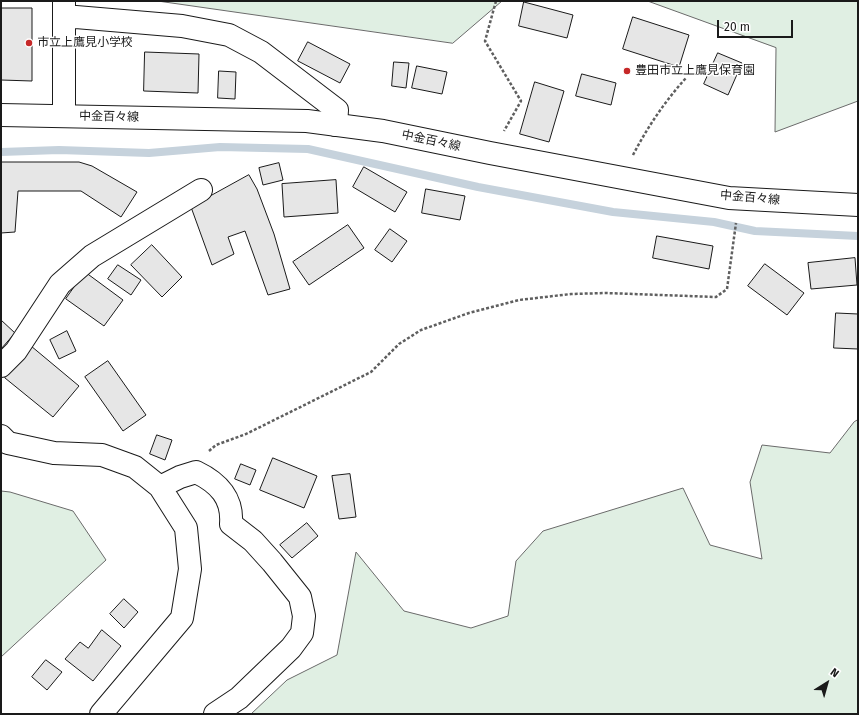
<!DOCTYPE html>
<meta charset="utf-8">
<style>
body{margin:0}
#map{position:relative;width:859px;height:715px;overflow:hidden;background:#fff;font-family:"Fira Sans",sans-serif}
canvas{display:block}
.frame{position:absolute;inset:0;border:2px solid #1a1a1a;pointer-events:none}
.north{position:absolute;left:807px;top:663px;width:40px;height:40px;-webkit-text-stroke:3px #fff;paint-order:stroke;rotate:37deg;font-size:11px;font-weight:700;line-height:16px;text-align:center;color:#1a1a1a}
.north::after{content:'';display:block;margin:auto;width:14px;height:18px;background:#1a1a1a;clip-path:polygon(50% 0,100% 100%,50% 72%,0 100%)}
.scale{position:absolute;left:717px;top:20px;width:76px;height:18px;box-sizing:border-box;border:2px solid #1a1a1a;border-top:0;padding-left:5px;font-size:12px;line-height:14px;white-space:nowrap;color:#1a1a1a;-webkit-text-stroke:3px #fff;paint-order:stroke}
</style>
<div id="map">
<canvas width="859" height="715"></canvas>
<div class="frame"></div>
<div class="north">N</div>
<div class="scale">20 m</div>
</div>
<script>
const context = document.querySelector('canvas').getContext('2d');
context.lineJoin = 'round';
function paint(path, color) { context.fillStyle = color; context.fill(path, 'evenodd'); }
function trace(path, color, width, dash) { context.strokeStyle = color; context.lineWidth = width; context.lineCap = dash ? 'butt' : 'round'; context.setLineDash(dash || []); context.stroke(path); }
function write(font, color, halo, rows, align = 'center') {
  context.font = font + ' "Fira Sans","Noto Sans JP",sans-serif'; context.lineWidth = 3; context.setLineDash([]); context.textBaseline = 'middle'; context.strokeStyle = halo; context.fillStyle = color; for (const [text, x, y, turn = 0] of rows) {
    context.save(); context.translate(x, y); context.rotate((+turn || 0) * Math.PI / 180); context.textAlign = isNaN(turn) ? turn : align; if (halo) context.strokeText(text, 0, 0); context.fillText(text, 0, 0); context.restore();
  }
}
const green = new Path2D(`
 M158,1H502L453,43Z
 M648,1H858V101L775,132L776,48Z
 M858,420V714H251L287,680L337,655L356,552L404,611L471,628L508,616L516,561L543,531L683,488L710,545L762,559L750,482L762,445L830,453L854,422Z
 M1,491L10,492L73,511L106,560L1,657Z`);
const stream = new Path2D(`
 M1,152L59,150L149,153L220,147L308,149L478,187L613,212L714,222L755,231L858,236`);
const building = new Path2D(`
 M524,2L573,15L567,38L519,26Z
 M1,8H32V81L1,80Z
 M633,17L689,35L679,67L623,49Z
 M308,42L350,64L340,83L298,61Z
 M145,52L199,54L198,93L144,91Z
 M718,53L742,63L728,95L704,84Z
 M394,62L409,63L406,88L392,86Z
 M417,66L447,72L442,94L412,88Z
 M219,71L236,72L235,99L218,98Z
 M582,74L616,83L611,105L576,96Z
 M535,82L564,91L549,142L520,134Z
 M1,162H79L92,166L137,192L121,217L81,191H18L15,232L1,233Z
 M279,163L283,180L263,185L259,168Z
 M364,167L407,192L395,212L353,187Z
 M249,175L257,189L274,234L290,289L268,295L245,231L228,237L234,254L212,265L191,207Z
 M336,180L338,213L284,217L282,184Z
 M426,189L465,196L460,220L422,213Z
 M348,225L364,248L309,285L293,262Z
 M390,229L407,241L392,262L375,250Z
 M657,236L713,246L709,269L653,258Z
 M152,245L182,277L162,297L131,265Z
 M855,258L857,285L811,289L808,263Z
 M765,264L804,293L787,315L748,286Z
 M118,265L141,280L131,295L108,279Z
 M85,272L123,300L104,326L66,299Z
 M836,313L858,314V349L834,348Z
 M1,320L15,333L1,349Z
 M67,331L76,351L59,359L50,340Z
 M31,346L79,386L53,417L5,378Z
 M108,361L146,415L123,431L85,377Z
 M157,435L172,440L165,460L150,454Z
 M273,458L317,476L304,508L260,490Z
 M241,464L256,470L250,485L235,479Z
 M350,474L356,517L339,519L332,476Z
 M307,523L318,536L292,558L280,545Z
 M124,599L138,612L124,628L110,614Z
 M102,630L121,646L93,681L65,659L80,642L88,648Z
 M46,660L62,672L47,690L32,677Z`);
const path = new Path2D(`
 M496,1L485,41L521,101L504,131
 M633,155C647,128 665,101 686,78
 M209,451L216,445L246,434L371,372L399,344L421,330L469,313L519,300L571,294L606,293L716,297L727,289L736,223`);
const street = new Path2D(`
 M64,16L182,26L229,35L261,52L337,110L336,125
 M64,116V1
 M1,366L16,351L60,284L92,256L201,190
 M1,436L8,443L54,453L102,455L135,467L160,487L186,528L190,569L182,618L101,714
 M160,487L180,477L196,472C219,483 233,498 231,524L253,541L272,562L300,597L304,616L302,633L291,648L239,698L215,714`);
const secondary = new Path2D(`
 M1,115L307,121L383,131L490,153L729,198L858,205`);
const markers = [
 [29,43,4,"#c62828"],
 [627,71,4,"#c62828"]
];
const poiNames = [
 ["市立上鷹見小学校",37,43],
 ["豊田市立上鷹見保育園",635,71]
];
const streetNames = [
 ["中金百々線",109,117,1],
 ["中金百々線",431,141,12],
 ["中金百々線",750,198,5]
];
paint(green, '#e0efe3');
trace(green, '#6a6a6a', 1);
trace(stream, '#c6d2dc', 8);
paint(building, '#e6e6e6');
trace(building, '#1a1a1a', 1);
trace(street, '#1a1a1a', 24);
trace(secondary, '#1a1a1a', 24);
trace(path, '#5f5f5f', 2.5, [3, 2]);
trace(street, '#fff', 22);
trace(secondary, '#fff', 22);
for (const [x, y, r, color] of markers) { const dot = new Path2D(); dot.arc(x, y, r, 0, 2 * Math.PI); context.fillStyle = color; context.fill(dot); trace(dot, '#fff', 1.5); }
write('12px', '#1a1a1a', '#fff', poiNames, 'left');
write('12px', '#1a1a1a', '#fff', streetNames);
</script>
